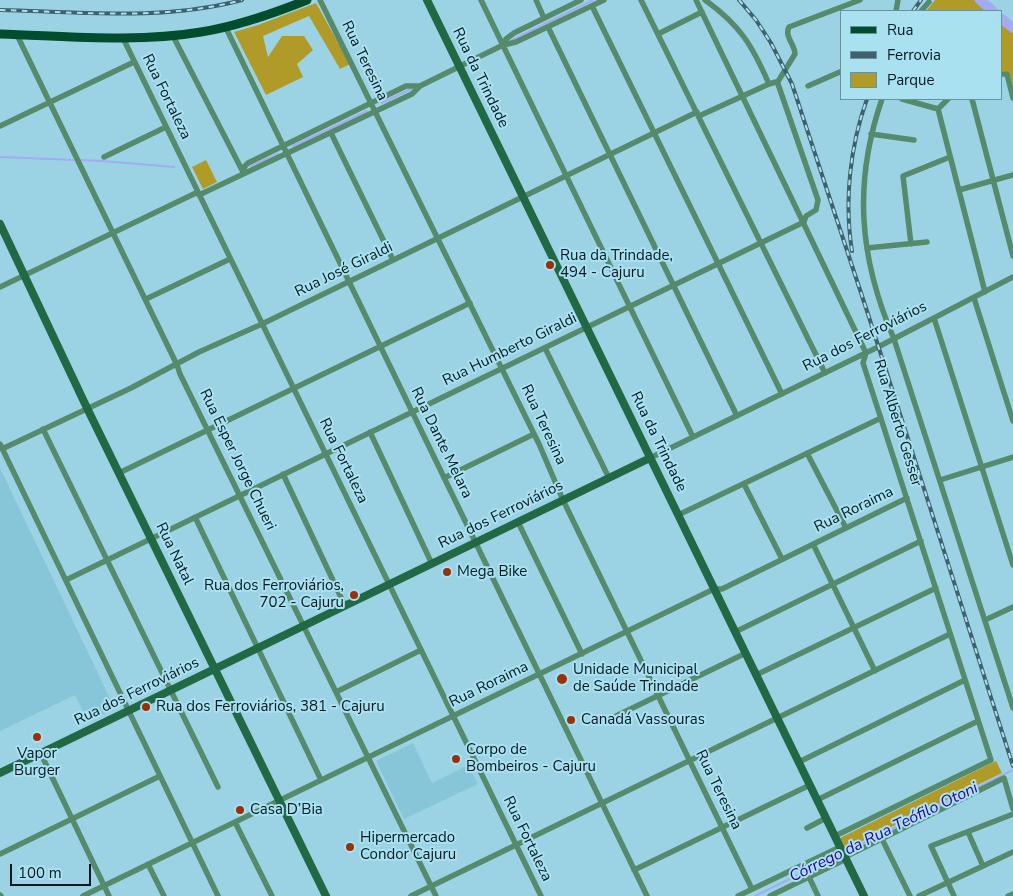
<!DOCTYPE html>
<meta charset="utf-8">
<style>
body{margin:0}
#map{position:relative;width:1013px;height:896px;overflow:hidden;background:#9cd3e4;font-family:"Nunito Sans",sans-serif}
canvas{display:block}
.legend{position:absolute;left:840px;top:10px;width:162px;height:90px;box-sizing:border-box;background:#a9e1f1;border:1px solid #67919d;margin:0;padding:6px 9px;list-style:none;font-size:15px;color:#041a20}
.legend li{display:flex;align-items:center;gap:10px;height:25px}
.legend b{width:25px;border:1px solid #67919d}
.scale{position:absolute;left:10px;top:864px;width:81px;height:22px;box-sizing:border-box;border:2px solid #041a20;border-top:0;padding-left:6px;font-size:15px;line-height:18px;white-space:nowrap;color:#041a20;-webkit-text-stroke:4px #a9e1f1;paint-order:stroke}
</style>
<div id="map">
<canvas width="1013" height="896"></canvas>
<ul class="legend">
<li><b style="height:6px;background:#024d2e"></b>Rua</li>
<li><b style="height:6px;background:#3f616c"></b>Ferrovia</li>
<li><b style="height:14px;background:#b09b29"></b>Parque</li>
</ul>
<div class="scale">100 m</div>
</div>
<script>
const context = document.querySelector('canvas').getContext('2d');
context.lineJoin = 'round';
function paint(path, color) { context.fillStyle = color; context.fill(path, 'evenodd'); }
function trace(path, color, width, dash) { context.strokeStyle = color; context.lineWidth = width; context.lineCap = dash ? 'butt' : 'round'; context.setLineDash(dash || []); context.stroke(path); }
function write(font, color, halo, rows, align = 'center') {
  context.font = font + ' "Nunito Sans",sans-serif'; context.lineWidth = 4; context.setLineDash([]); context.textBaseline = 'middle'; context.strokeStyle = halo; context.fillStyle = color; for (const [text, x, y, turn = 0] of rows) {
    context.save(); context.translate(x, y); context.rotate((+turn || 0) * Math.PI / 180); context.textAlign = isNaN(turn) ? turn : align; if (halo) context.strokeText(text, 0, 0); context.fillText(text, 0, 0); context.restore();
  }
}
const built = new Path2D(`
 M0,468L115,709L88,721L75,695L0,731Z
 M413,743L432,783L468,765L478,784L404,819L376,761Z`);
const green = new Path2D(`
 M935,0H974L988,11H926Z
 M316,3L350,64L340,69L309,16L263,36L268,57L282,36H304L313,50L297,64L303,77L266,95L234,32L258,25Z
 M1002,23L1013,32V86L1009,72L1002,71Z
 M206,160L217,182L203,189L192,167Z
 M996,761L1002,773L846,849L840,838Z`);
const stream = new Path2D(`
 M512,40L593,0
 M382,103L411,89
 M293,146L367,111
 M0,157L75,160
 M80,160L102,161L174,167
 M251,166L278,154
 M845,852L1013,770
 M755,896L841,854`);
const river = new Path2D(`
 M980,0L993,11
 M1002,19L1013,28`);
const street = new Path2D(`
 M320,0L539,444L563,500L752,889
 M481,0L693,437
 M536,0L544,18
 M641,0L825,373
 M696,0L866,353L863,363L991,760L835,836
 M592,6L782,394
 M896,11L898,0
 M921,11L929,2
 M548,27L737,416
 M226,28L647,896
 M658,34L702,12
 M17,35L177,365L180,374L436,896
 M173,36L243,172
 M123,38L541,896
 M503,45L506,39L514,33L581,0
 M1002,74H1007L1013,98
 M777,83L795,54C795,44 784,37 789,27L860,0
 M808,86L842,71
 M882,99C853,183 859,258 894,339L1013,708
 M902,99L938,109L948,99
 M972,99L1013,256
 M938,109L985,292
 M699,116L769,84
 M0,126L134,62
 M331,133L393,260
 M871,134L914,140
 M104,157L166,127
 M243,173L245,166L248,163L406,86H420
 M959,190L1013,175
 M199,195L412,94L420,86L503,45L516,42L604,0
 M911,244L903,176L950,157
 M867,248L927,242
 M0,287L198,192
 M974,298L1013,421
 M146,299L230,259
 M934,318L1013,565
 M545,348L609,478
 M43,429L218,787
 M370,432L432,564
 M0,444L218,896
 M2,449L131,388L199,352L262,324L697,112
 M807,453L846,528
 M650,458L878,347L1013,277
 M119,473L470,303
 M283,474L345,606
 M444,478L534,434
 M940,480L1013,457
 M744,484L782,559
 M678,515L881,418
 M195,517L321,780
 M518,522L582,654
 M813,544L875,671
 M66,580L804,222L806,216L816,210L818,200L778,84L776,82L769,84C752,45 740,25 705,0
 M985,620L1013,607
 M735,632L921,541
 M756,675L936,588
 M336,692L421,650
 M616,716L746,653
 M41,754L109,896
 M799,762L965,680
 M817,800L978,721
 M235,822L272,896
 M807,828L826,818
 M968,832L983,866
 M882,839L910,896
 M0,854L160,776
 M845,857L1004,778L1013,809
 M148,864L164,896
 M634,870L810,785
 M809,877L818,896
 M0,895L1,896
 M83,896L714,589H722L907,498
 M411,896L950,634
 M738,896L840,847
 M770,896L846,859
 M919,896L1013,852
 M954,896L931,846L1013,814
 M1008,896L1013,894`);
const secondary = new Path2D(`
 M427,0L864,896
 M0,224L87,408L326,896
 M0,773L650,458`);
const primary = new Path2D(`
 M0,34C67,36 135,43 201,32C238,26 272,14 307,0`);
const rail = new Path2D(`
 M739,0L756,20L771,43L792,84L867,311L1013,766
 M0,10C80,12 164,21 242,0
 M913,11L921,0
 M852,251C844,201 850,146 867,99`);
const markers = [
 [550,265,5,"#973109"],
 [447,572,5,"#973109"],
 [354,595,5,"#973109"],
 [562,679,6,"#973109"],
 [146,707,5,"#973109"],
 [571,720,5,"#973109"],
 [37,737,5,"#973109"],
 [456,759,5,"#973109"],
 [240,810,5,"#973109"],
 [350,847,5,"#973109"]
];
const streetNames = [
 ["Rua Teresina",364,61,64],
 ["Rua da Trindade",480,78,64],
 ["Rua Fortaleza",166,97,64],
 ["Rua José Giraldi",344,270,-26],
 ["Rua dos Ferroviários",865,337,-27],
 ["Rua Humberto Giraldi",510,350,-26],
 ["Rua Alberto Gesser",897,423,73],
 ["Rua Teresina",543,425,65],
 ["Rua da Trindade",658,442,64],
 ["Rua Dante Melara",441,443,64],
 ["Rua Esper Jorge Chueri",237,460,64],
 ["Rua Fortaleza",343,461,64],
 ["Rua Roraima",854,510,-26],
 ["Rua dos Ferroviários",501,515,-26],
 ["Rua Natal",174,554,64],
 ["Rua Roraima",489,685,-26],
 ["Rua dos Ferroviários",137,692,-26],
 ["Rua Teresina",718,790,64],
 ["Rua Fortaleza",527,839,64]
];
const poiNames = [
 ["Rua da Trindade,",560,256],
 ["494 - Cajuru",560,273],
 ["Mega Bike",457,572],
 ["Rua dos Ferroviários,",344,586,"right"],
 ["702 - Cajuru",344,603,"right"],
 ["Unidade Municipal",573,670],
 ["de Saúde Trindade",573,687],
 ["Rua dos Ferroviários, 381 - Cajuru",156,707],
 ["Canadá Vassouras",581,720],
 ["Corpo de",466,750],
 ["Bombeiros - Cajuru",466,767],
 ["Vapor",37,754,"center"],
 ["Burger",37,771,"center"],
 ["Casa D’Bia",250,810],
 ["Hipermercado",360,838],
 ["Condor Cajuru",360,855]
];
const waterNames = [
 ["Córrego da Rua Teófilo Otoni",884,833,-26]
];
paint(built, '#86c6d8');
paint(green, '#b09b29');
trace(stream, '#a3acf1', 2);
trace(river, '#a3acf1', 10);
trace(street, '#558b6c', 5.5);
trace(secondary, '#216845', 8);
trace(primary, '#024d2e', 9);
trace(rail, '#3f616c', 4);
trace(rail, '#a9e1f1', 2, [5.5]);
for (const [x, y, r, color] of markers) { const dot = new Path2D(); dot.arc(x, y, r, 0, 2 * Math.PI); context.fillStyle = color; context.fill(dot); trace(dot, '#a9e1f1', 2); }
write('15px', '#041a20', '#a9e1f1', streetNames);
write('15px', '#041a20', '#a9e1f1', poiNames, 'left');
write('italic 16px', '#2b0495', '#a9e1f1', waterNames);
</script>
